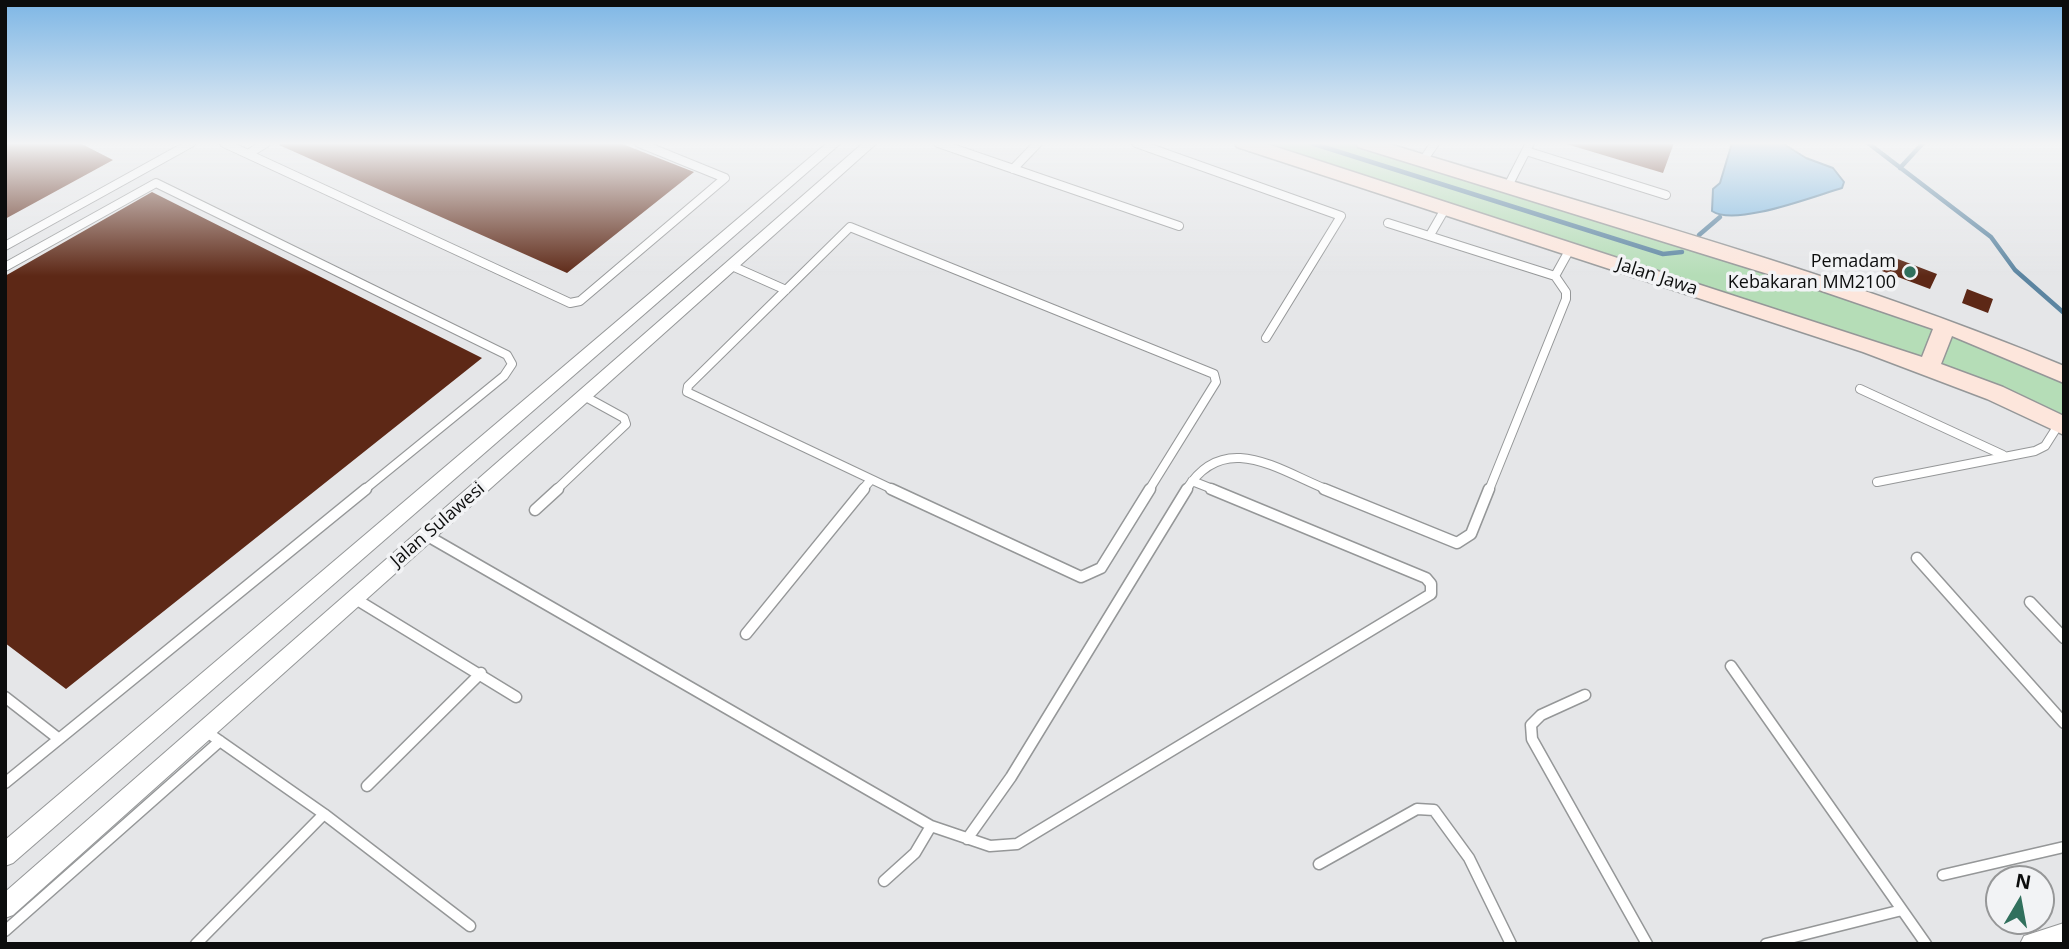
<!DOCTYPE html>
<style>
body{margin:0}
#map{position:relative;width:2069px;height:949px;overflow:hidden;background:#e5e6e8;font-family:"Open Sans",sans-serif}
canvas{display:block}
.frame{position:absolute;inset:0;border:7px solid #0c0d0d;pointer-events:none}
.north{position:absolute;left:1985px;top:865px;width:70px;height:70px;box-sizing:border-box;background:#f2f3f5;border:2px solid #969798;border-radius:50%;rotate:10deg;font-size:19px;font-weight:700;line-height:28px;text-align:center;color:#0c0d0d}
.north::after{content:'';display:block;margin:auto;width:24px;height:32px;background:#31705d;clip-path:polygon(50% 0,100% 100%,50% 72%,0 100%)}
</style>
<div id="map">
<canvas width="2069" height="949"></canvas>
<div class="frame"></div>
<div class="north">N</div>
</div>
<script>
const context = document.querySelector('canvas').getContext('2d');
context.lineJoin = 'round';
function paint(path, color) { context.fillStyle = color; context.fill(path, 'evenodd'); }
function trace(path, color, width, dash) { context.strokeStyle = color; context.lineWidth = width; context.lineCap = dash ? 'butt' : 'round'; context.setLineDash(dash || []); context.stroke(path); }
function write(font, color, halo, rows, align = 'center') {
  context.font = font + ' "Open Sans",sans-serif'; context.lineWidth = 7; context.setLineDash([]); context.textBaseline = 'middle'; context.strokeStyle = halo; context.fillStyle = color; for (const [text, x, y, turn = 0] of rows) {
    context.save(); context.translate(x, y); context.rotate((+turn || 0) * Math.PI / 180); context.textAlign = isNaN(turn) ? turn : align; if (halo) context.strokeText(text, 0, 0); context.fillText(text, 0, 0); context.restore();
  }
}
const green = new Path2D(`
 M1245,143H1365L1703,246L2064,375V426L1995,393Z`);
const water = new Path2D(`
 M1732,143H1782L1806,158L1833,168L1844,182L1842,188C1814,196 1735,227 1712,211L1713,189L1720,183Z`);
const stream = new Path2D(`
 M1311,143L1663,254L1682,252
 M1868,143L1991,237L2015,270L2064,313
 M1900,168L1923,143
 M1699,235L1720,217`);
const building = new Path2D(`
 M5,143H80L113,160L5,219Z
 M281,143H620L694,172L567,273L279,145Z
 M1563,143H1674L1663,173Z
 M152,192L482,358L66,689L5,643V276Z
 M1890,256L1937,274L1930,289L1882,271Z
 M1967,289L1993,299L1988,313L1962,303Z`);
const laneFar1 = new Path2D(`
 M224,143L570,303L580,301L725,178L639,143
 M938,143L1179,226
 M1136,143L1341,216L1266,338
 M1526,151L1666,195
 M248,154L266,143
 M1422,162L1435,143
 M1013,169L1038,143
 M1507,188L1530,143
 M1388,223L1555,276L1566,292V299L1489,490
 M1430,235L1445,209
 M5,246L191,143
 M732,266L786,290
 M5,267L156,183L507,355L512,364L504,376L364,490
 M1555,276L1570,249
 M1860,389L2003,455
 M1192,481L1215,490
 M1877,482L2035,451L2045,446L2059,424
 M556,490L626,424L624,418L584,396
 M862,490L870,481
 M894,490L687,392L688,386L850,227L1214,374L1216,382L1149,490
 M1186,490C1224,429 1278,470 1328,490`);
const lane = new Path2D(`
 M891,489L1081,577L1101,568L1150,489
 M1324,489L1457,543L1471,534L1489,489
 M535,510L558,489
 M426,535L931,826L915,853L884,881
 M1917,558L2064,723
 M354,598L516,697
 M2030,602L2064,638
 M746,634L864,489
 M1731,666L1926,944
 M1585,695L1541,715L1531,725L1532,739L1647,944
 M5,697L59,739
 M204,730L324,814L470,926
 M5,783L366,489
 M367,786L481,673
 M931,826L990,846L1017,844L1431,594V584L1426,578L1211,489
 M967,839L1011,777L1187,489
 M1319,864L1417,809L1434,810L1469,858L1511,944
 M1943,875L2064,847
 M5,931L220,741
 M196,944L324,814
 M1766,944L1902,910`);
const street = new Path2D(`
 M827,143H841L13,863L5,866V840Z
 M863,143H877L13,915L5,918V892Z
 M2064,923V944H2020L2024,936Z`);
const secondary = new Path2D(`
 M1235,143H1264L1922,357L1933,329L1813,288L1358,147L1356,143H1386C1613,213 1844,274 2064,366V383L1952,336L1941,364L2003,387L2064,416V435L1987,399L1863,352L1237,147Z`);
const markers = [
 [1910,272,7,"#31705d"]
];
const poiNames = [
 ["Pemadam",1896,262],
 ["Kebakaran MM2100",1896,283]
];
const streetNames = [
 ["Jalan Jawa",1657,277,18],
 ["Jalan Sulawesi",438,525,-41]
];
paint(green, '#b5ddb7');
paint(water, '#7eb8e0');
trace(water, '#5c85a1', 2);
trace(stream, '#5c85a1', 4.5);
paint(building, '#5d2816');
trace(laneFar1, '#959798', 10);
trace(lane, '#959798', 13);
trace(street, '#959798', 2);
trace(secondary, '#959798', 3);
trace(laneFar1, '#fff', 8);
trace(lane, '#fff', 10);
paint(street, '#fff');
paint(secondary, '#fde6dc');
const sky = context.createLinearGradient(0, 0, 0, 276);
sky.addColorStop(0, '#7db6e5');
sky.addColorStop(0.52, '#f3f4f5');
sky.addColorStop(1, '#f3f4f500');
context.fillStyle = sky;
context.fillRect(0, 0, 2069, 276);
for (const [x, y, r, color] of markers) { const dot = new Path2D(); dot.arc(x, y, r, 0, 2 * Math.PI); context.fillStyle = color; context.fill(dot); trace(dot, '#f2f3f5', 2.5); }
write('18px', '#0c0d0d', '#f2f3f5', poiNames, 'right');
write('18px', '#0c0d0d', '#f2f3f5', streetNames);
</script>
